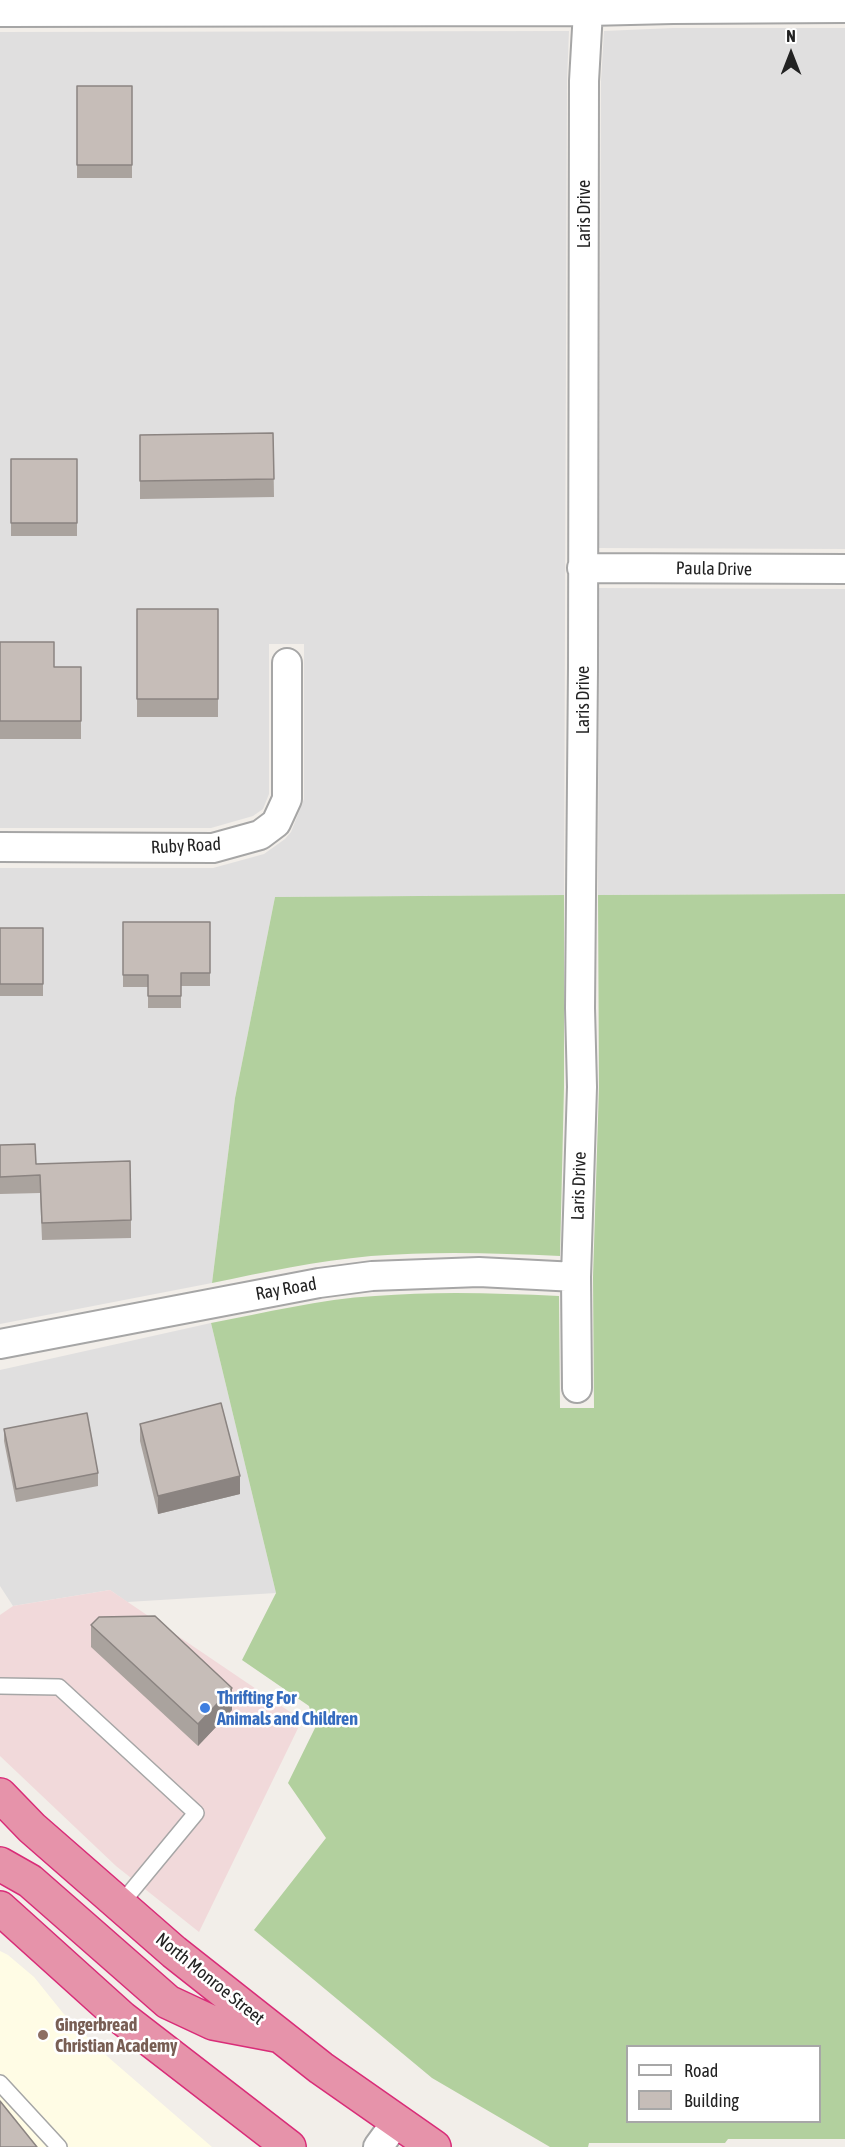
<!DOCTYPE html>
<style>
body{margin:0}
#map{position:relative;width:845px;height:2147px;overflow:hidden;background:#f2eee9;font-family:"Asap Condensed",sans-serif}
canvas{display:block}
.legend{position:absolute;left:626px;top:2045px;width:195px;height:78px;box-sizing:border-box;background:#fff;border:2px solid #a7a7a7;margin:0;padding:8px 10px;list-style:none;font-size:18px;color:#222}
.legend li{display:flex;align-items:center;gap:12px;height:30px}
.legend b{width:30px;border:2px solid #a7a7a7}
.north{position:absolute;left:761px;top:24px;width:60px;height:60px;-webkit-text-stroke:4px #fff;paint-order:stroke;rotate:0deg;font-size:16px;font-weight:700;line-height:24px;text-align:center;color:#222}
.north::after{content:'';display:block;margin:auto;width:21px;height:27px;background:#222;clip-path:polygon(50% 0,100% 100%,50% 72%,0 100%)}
</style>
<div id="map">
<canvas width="845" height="2147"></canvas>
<ul class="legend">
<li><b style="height:8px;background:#fff"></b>Road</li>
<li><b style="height:16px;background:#c6bdb8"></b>Building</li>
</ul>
<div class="north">N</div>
</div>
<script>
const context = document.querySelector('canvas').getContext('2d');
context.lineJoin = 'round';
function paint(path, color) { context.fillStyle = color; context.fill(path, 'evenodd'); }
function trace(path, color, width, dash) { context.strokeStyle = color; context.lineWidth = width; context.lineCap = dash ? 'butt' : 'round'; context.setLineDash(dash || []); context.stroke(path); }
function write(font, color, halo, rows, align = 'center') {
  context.font = font + ' "Asap Condensed",sans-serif'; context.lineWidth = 5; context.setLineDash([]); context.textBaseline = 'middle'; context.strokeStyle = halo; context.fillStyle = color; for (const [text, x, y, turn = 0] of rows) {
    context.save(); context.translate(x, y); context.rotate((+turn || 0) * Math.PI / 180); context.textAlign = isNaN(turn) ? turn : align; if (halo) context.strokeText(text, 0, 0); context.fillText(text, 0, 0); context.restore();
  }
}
const residential = new Path2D(`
 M673,28H845V549L599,548L601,81L604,31Z
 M569,31L567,81L564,895L275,897L235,1098L212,1283L0,1324V868H213L264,854L285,839L291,832L304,799V644H269V794L263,809L253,816L211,828H0V32Z
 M599,588L845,589V894L598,895Z
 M211,1323L276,1593L127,1602L110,1590L13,1606L0,1586V1370Z`);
const commercial = new Path2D(`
 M110,1590L302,1720L199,1932L116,1866L0,1756V1615L13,1606Z`);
const education = new Path2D(`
 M0,1951L8,1955L34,1977L63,2013L108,2057L212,2147H0Z`);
const forest = new Path2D(`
 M845,894V2139H728L725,2143H589L588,2147H550L432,2078L254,1930L326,1838L288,1783L315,1728L309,1706L242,1660L276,1593L211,1323C265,1313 320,1299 375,1296C436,1291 497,1293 559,1296L560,1408H594L593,1277L599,1087L598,895ZM820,2046V2122H628V2046Z
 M564,895V1087L560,1256C497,1253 434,1251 371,1256C317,1261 265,1272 212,1283L235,1098L275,897Z`);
const lane = new Path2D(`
 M0,1686L59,1687L196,1813L120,1905
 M0,2083L59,2147`);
const street = new Path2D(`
 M0,12L588,11L673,9L845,8
 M582,568L845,569
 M0,847L213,848L260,835L276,823L287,799V663
 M0,1344L319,1283L372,1276L479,1272L576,1277
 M577,1388L576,1277L582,1087L580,1008L583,668L584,81L588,11
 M378,2147L397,2121`);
const highway = new Path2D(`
 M0,1795L32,1828L174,1952L321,2068L434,2147
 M0,1864L30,1881L168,2002L213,2023L276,2035
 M0,1908L122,2018L289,2147`);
const wall = new Path2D(`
 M77,86H132V178H77Z
 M273,433L274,497L140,499V435Z
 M11,459H77V536H11Z
 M137,609H218V717H137Z
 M0,642L54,667H81V739H0Z
 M123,922H210V986H181V1008H148V987H123Z
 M0,928H43V996H0Z
 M0,1145L36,1164L131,1220V1238L42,1240L40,1193L0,1194Z
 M140,1424L240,1494L158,1514L140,1441Z
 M4,1429L98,1473V1486L16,1502L4,1441Z
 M91,1625L232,1710L198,1746L91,1647Z`);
const shadedWall = new Path2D(`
 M240,1476V1494L158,1514V1496Z
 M232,1688V1710L198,1746V1724Z`);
const building = new Path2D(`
 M77,86H132V165H77Z
 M273,433L274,479L140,481V435Z
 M11,459H77V523H11Z
 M137,609H218V699H137Z
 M0,642H54V667H81V721H0Z
 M123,922H210V973H181V996H148V975H123Z
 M0,928H43V984H0Z
 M35,1144L36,1164L130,1161L131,1220L42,1223L40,1175L0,1177V1145Z
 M221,1403L240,1476L158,1496L140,1424Z
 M87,1413L98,1473L16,1489L4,1429Z
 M155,1616L232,1688L198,1724L91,1625L99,1617Z
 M0,2101L37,2147H0Z`);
const markers = [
 [205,1708,6,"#3f7fe0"],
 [43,2035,6,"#8d6e63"]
];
const streetNames = [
 ["Laris Drive",584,214,-90],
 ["Paula Drive",714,569,1],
 ["Laris Drive",583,700,-90],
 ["Ruby Road",186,846,-3],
 ["Laris Drive",579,1186,-88],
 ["Ray Road",286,1289,-10],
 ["North Monroe Street",210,1979,39]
];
const shopNames = [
 ["Thrifting For",217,1698],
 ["Animals and Children",217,1719]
];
const educationNames = [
 ["Gingerbread",55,2025],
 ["Christian Academy",55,2046]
];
paint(residential, '#e0dfdf');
paint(commercial, '#f1d9da');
paint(education, '#fffce5');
paint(forest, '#b2d09e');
trace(lane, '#a6a6a6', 18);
trace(street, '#a6a6a6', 32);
trace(highway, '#d92c78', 36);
trace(lane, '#fff', 15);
trace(street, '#fff', 28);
trace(highway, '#e693aa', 33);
paint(wall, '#aaa39e');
paint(shadedWall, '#8b8481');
paint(building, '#c6bdb8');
trace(building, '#8b8481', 1.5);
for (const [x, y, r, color] of markers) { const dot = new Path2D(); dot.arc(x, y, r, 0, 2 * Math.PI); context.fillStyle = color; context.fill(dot); trace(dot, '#fff', 2); }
write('18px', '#222', '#fff', streetNames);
write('bold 18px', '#366cbe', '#fff', shopNames, 'left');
write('bold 18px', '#785e54', '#fff', educationNames, 'left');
</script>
